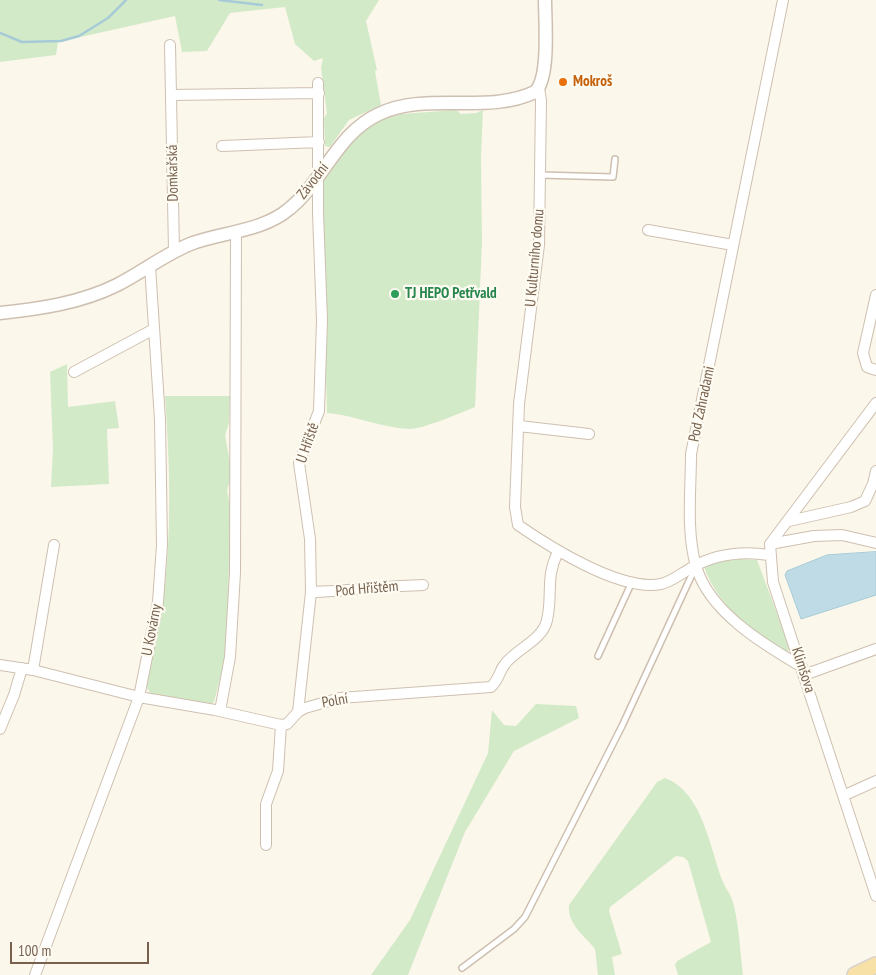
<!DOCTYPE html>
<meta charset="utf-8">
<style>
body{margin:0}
#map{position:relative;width:876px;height:975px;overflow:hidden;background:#fcf7eb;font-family:"PT Sans Narrow",sans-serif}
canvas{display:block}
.scale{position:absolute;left:10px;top:942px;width:139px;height:22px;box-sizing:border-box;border:2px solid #77614e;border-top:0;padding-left:6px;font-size:15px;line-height:18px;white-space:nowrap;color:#77614e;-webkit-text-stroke:4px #fefbf2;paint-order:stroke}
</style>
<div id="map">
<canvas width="876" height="975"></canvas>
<div class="scale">100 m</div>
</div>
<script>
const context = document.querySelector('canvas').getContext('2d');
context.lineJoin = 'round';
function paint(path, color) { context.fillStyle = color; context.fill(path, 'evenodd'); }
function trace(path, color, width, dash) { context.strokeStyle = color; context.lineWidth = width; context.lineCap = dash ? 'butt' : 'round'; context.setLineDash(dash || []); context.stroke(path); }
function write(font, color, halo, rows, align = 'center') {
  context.font = font + ' "PT Sans Narrow",sans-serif'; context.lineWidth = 4.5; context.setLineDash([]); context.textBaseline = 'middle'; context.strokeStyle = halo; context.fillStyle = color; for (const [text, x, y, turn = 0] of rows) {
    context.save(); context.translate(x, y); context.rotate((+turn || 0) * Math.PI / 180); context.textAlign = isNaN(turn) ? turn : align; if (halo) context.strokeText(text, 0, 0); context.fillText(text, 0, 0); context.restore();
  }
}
const green = new Path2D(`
 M0,0H379L366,21L377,70L375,71L381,105L349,120L330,147L325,146L324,118L327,113L321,68L323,58L314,61L295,44L285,7L230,13L207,51L182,52L175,16L58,42L56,55L0,62Z
 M456,110L461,114L476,113L483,110L481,157L482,242L475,407C460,413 424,429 409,429C381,428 355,415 327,413L321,181L351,143L363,131L381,120L401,114Z
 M67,364L68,407L115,401L119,428L107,429L109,484L51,487L53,448L50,372Z
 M165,396H230L229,423L225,435L231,468V478L227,490L231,511L226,655L214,702L206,706L151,694L147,688C145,665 160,627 163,602C172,533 170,465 165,396Z
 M726,558L757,560L790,648L786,654C751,628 720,610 704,567Z
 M536,704L576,706L579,718L514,751L465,832L408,975H371L410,920L488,753L492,710L504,725L516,726Z
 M665,778C703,792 710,849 723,882C725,888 730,893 732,899C739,921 740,952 743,975H678L675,965L677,961L711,942L688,861L683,857L676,856L610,907L609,911L622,954L612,957L615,975H598L595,949C584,935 567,924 569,905L657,782Z`);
const water = new Path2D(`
 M876,552V595L801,619L785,575L787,571L827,555Z`);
const stream = new Path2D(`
 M219,0L262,5
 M0,33L22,42L61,41L79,36L108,18L126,0`);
const service = new Path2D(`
 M540,175L613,177L615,159
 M598,656L631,584
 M462,968L514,929L525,917L622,726L695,568`);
const minor = new Path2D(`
 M783,0L691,454C691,490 686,531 696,566C709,612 763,644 802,667
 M170,45L174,251
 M539,88L541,100L539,245L519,404L515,507L518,525C550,547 621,592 661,584C671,582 682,573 691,568C715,554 742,551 769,555
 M171,95L319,93
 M222,146L319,142
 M648,230L733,245
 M876,295L863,353L867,367L876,370
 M74,372L154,329
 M876,403L770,544L773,582L876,896
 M519,426L589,434
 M789,521L851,507L865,501L873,484L876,471
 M770,544L814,536L842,535L876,543
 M311,592C349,591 386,586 423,585
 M0,665L33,670L139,697L215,710L281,725L287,724L298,712L305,708L340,698L491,687C500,678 499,671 505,664C516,649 543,640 547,620C553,595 545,577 558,552
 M33,670L54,545
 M804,675L876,649
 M220,711L230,657L235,573L236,231
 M298,712L311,592L310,539L299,463L319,411L322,320L318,213V83
 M0,729L14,695L22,668
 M845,795L876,781
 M266,845V804L278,771L281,725
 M35,975L139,697L158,602L162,545L160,420L150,266`);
const tertiary = new Path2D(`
 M0,313C39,309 81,303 117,285C143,272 166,253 193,243C224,232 263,231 289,209C323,182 337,133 379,114C427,91 487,115 535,92C550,78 545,21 545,0`);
const primary = new Path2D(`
 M855,975L876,965`);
const markers = [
 [563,82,5,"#e8710a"],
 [395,294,5,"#2e9e5b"]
];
const foodNames = [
 ["Mokroš",573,82]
];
const streetNames = [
 ["Domkařská",173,173,-91],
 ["Závodní",313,181,-52],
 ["U Kulturního domu",535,258,-85],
 ["Pod Zahradami",702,404,-78],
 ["U Hřiště",308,443,-71],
 ["Pod Hřištěm",367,589,-5],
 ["U Kovárny",152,630,-79],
 ["Klimšova",803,670,72],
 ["Polní",335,701,-10]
];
const leisureNames = [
 ["TJ HEPO Petřvald",405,294]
];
paint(green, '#d3eac9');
paint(water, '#bfdce6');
trace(water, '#a6cbd7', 1);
trace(stream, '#a6cbd7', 2.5);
trace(service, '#cec0b0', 8);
trace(minor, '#cec0b0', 12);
trace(tertiary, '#cec0b0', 15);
trace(primary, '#d9d3cd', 18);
trace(service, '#fff', 5);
trace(minor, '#fff', 10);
trace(tertiary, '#fff', 12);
trace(primary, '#f8e1a7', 15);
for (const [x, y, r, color] of markers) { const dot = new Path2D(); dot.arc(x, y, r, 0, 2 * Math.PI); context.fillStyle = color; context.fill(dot); trace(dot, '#fefbf2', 2); }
write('bold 15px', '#c56008', '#fefbf2', foodNames, 'left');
write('15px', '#77614e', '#fefbf2', streetNames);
write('bold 15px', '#27864d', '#fefbf2', leisureNames, 'left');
</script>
